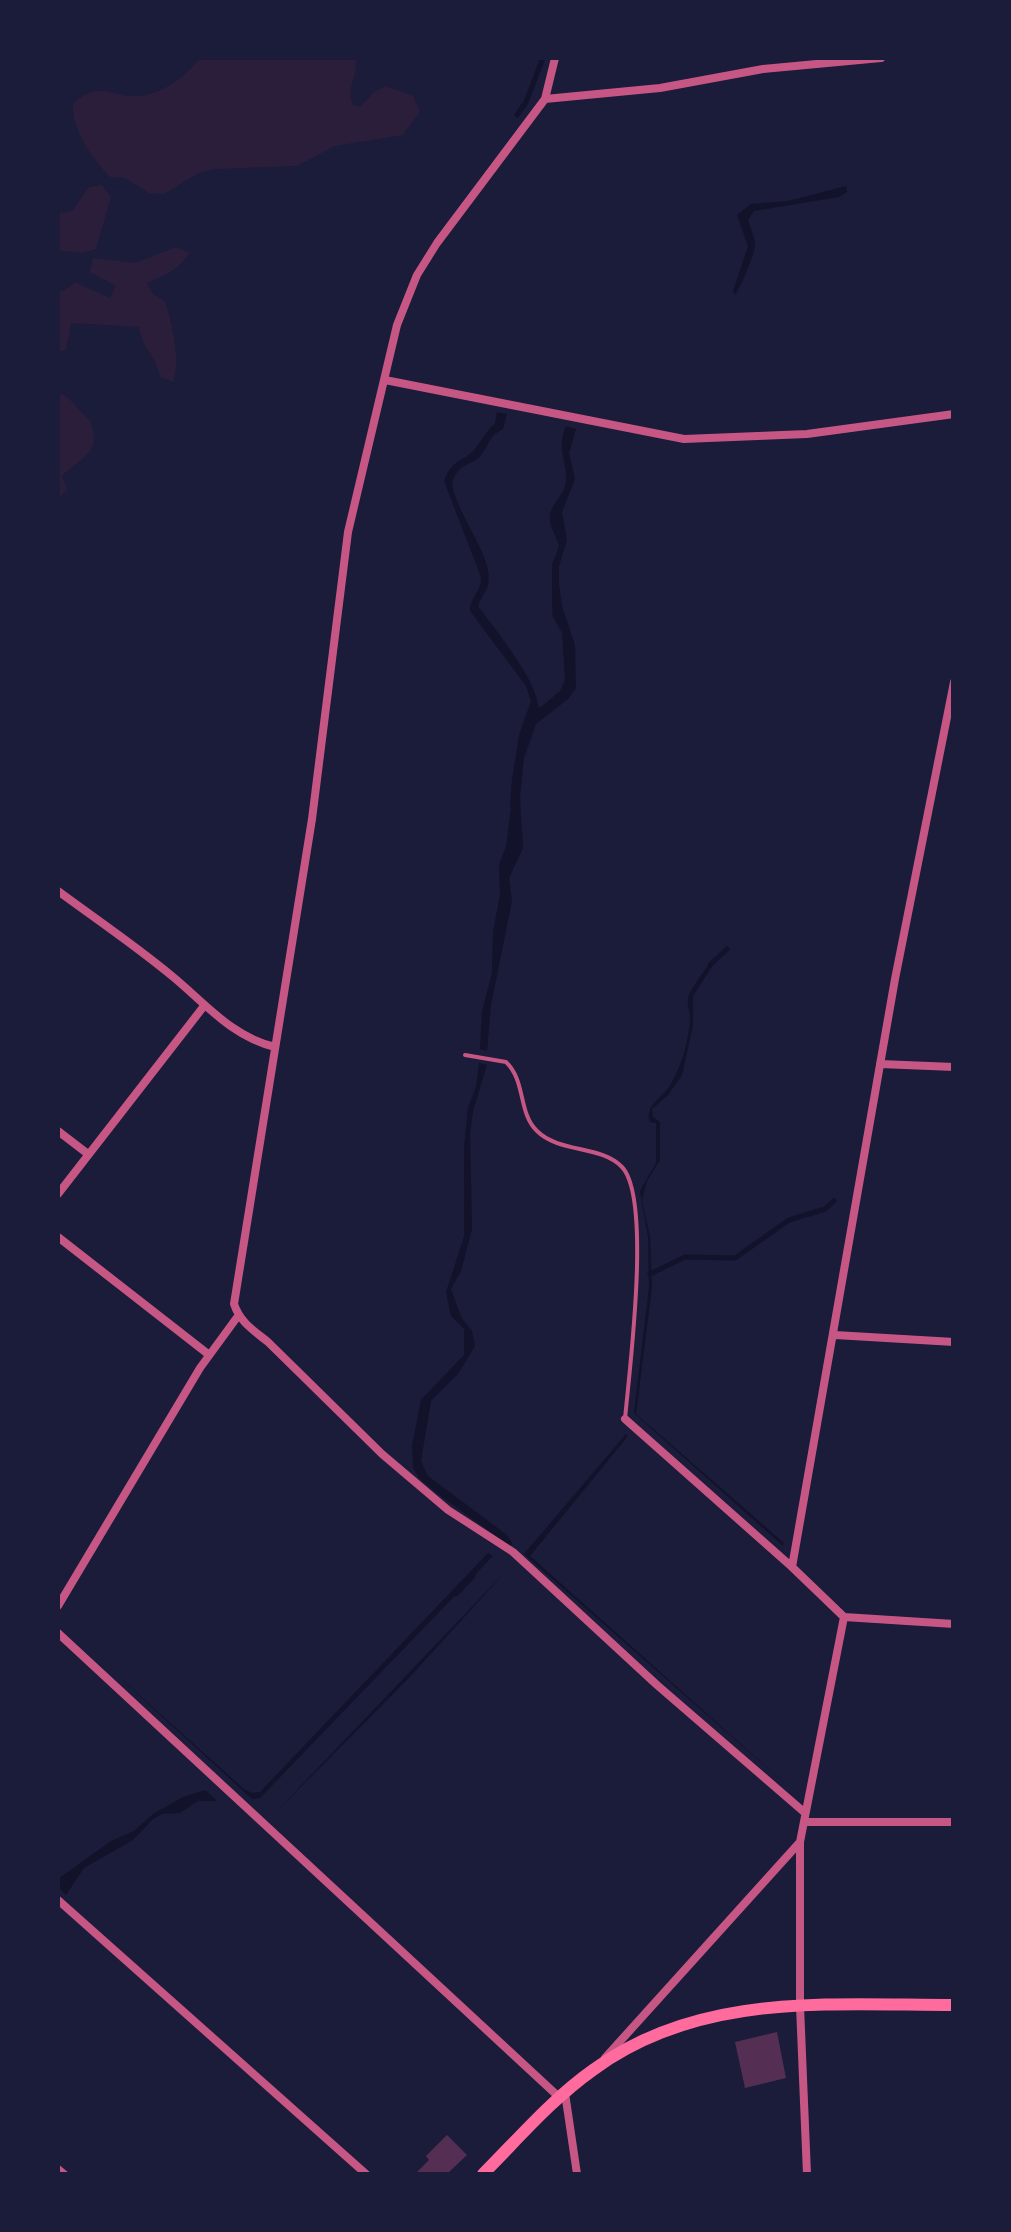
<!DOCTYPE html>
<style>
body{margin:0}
#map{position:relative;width:1011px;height:2232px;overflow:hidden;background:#1b1b3a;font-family:"DejaVu Sans",sans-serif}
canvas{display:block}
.frame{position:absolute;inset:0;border:60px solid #1b1b3a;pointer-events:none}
</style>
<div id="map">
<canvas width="1011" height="2232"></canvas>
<div class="frame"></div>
</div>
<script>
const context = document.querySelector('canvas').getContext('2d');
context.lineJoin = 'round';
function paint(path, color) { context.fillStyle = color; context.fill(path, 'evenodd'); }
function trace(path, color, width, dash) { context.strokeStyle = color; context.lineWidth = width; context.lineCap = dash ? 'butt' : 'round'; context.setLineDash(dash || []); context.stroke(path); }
const green = new Path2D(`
 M200,58H355C360,75 345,87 353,105L360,107L374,92L386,86L413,96L420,112L403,135L335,146L297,166L214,169L199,173L164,194L149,193L125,178L110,177C93,160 71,129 73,104C98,79 112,98 140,96C163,94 187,75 200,58Z
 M102,185L111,197L96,249L82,253L58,250V213L72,211L89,187Z
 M176,247L190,253C178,270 165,275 147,283L153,294L165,301C172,324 181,360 173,382L160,377C157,357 141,347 139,327L71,323L66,350L58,352V291H64L75,282L110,298L116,286L90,272L93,258L135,263Z
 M58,392C71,397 79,411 90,421C103,455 81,456 62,476L67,489L58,500Z`);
const water = new Path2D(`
 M846,186L847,192L839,197L754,211L748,220C750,228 755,237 755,246C754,255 741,287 735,295L733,291L748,246L737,215L751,204L788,201Z
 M497,412L507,414L503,429C489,436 490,443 482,454C472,467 460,461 452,482C454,511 496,560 488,585C486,592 481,598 478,606C494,628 539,683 538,707H541L560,691L565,680L562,633L553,617L552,605V565L559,546C557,536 548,525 550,516C551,503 565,495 566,481C567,459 556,450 566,426L576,429L569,453L575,479L562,512L567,540L559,566V584L562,606L575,645L576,688L568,699L536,724L524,758L520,797L523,848L509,878L512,901L491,1005L487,1051L480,1049L482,1011L492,973L493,932L500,895L499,865L514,825L510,804L512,780L519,735L531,701L526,686L470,611C470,597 482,591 481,577L444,481C453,458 460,464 473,451C482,442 484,432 495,424Z
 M712,960L715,962L693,996V1025L682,1075L668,1095L652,1109L653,1117L660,1122V1160L647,1181L642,1200L650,1236L652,1287L636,1414L784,1543L783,1546L634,1413L649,1287L648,1237L640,1191L656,1163V1123L650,1122C644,1105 663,1098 671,1084C682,1065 690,1037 690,1016C690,1011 687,1006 688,1000C688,991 706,969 712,960Z
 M479,1063L487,1065L473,1111L470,1133L472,1229L461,1271L451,1289L461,1317L472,1331L475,1346L458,1374L431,1401L421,1461L428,1476L507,1535L513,1544L510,1546L438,1494L419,1478L413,1468L412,1445L421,1400L464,1355V1329L451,1316L446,1292L464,1237V1148L468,1108L476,1087Z
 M626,1434L628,1436L530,1556L789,1787L524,1554Z
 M488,1553L493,1556L260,1798L252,1799L119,1677L244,1789L252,1793L260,1792Z
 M506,1571L408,1679L275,1813Z
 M205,1790L217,1801H198L180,1813L162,1814L153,1819L133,1840L84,1868L66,1895L58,1887V1879L111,1841L134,1831L153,1814L183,1797Z`);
const stream = new Path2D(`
 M517,115L526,102L543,58
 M509,844L513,810
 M710,965L727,949
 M650,1274L685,1257L735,1258L789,1220L825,1209L834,1201
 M456,1594L473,1576`);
const building = new Path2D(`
 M777,2032L786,2078L745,2088L735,2042Z
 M447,2135L467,2155L447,2174H415L429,2160L426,2156Z`);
const service = new Path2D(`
 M465,1055L506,1062C526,1081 518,1113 537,1131C559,1153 601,1145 622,1167C652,1199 629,1373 625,1419`);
const minor = new Path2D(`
 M555,58L545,99L437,243L417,275L397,325L348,532L312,819L234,1304C240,1322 253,1330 268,1342L382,1454L448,1510L513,1552L657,1685L804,1812
 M545,99L660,88L763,69L881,58
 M385,380L684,439L807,434L954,414
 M58,891C96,919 136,946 172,976C205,1003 232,1037 275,1047
 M880,1064L954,1067
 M58,1131L88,1154
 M58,1194L204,1006
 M58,1237L208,1354
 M835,1335L954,1342
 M625,1419L792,1567L844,1617L954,1624
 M792,1567L895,979L954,682
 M58,1606L200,1368L238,1316
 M58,1633L560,2098
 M804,1822H954
 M58,1900L366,2174
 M605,2058L800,1842
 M565,2093L577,2174
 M58,2169L64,2174
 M807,2174L800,2006V1842L844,1617`);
const primary = new Path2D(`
 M483,2174C518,2139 552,2099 593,2070C699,1992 829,2005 954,2005`);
paint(green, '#2a1e3b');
paint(water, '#12122b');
trace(stream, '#12122b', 5);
paint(building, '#542f53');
trace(service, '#c65784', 4);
trace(minor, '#c65784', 8);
trace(primary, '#ff6b9d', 12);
</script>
